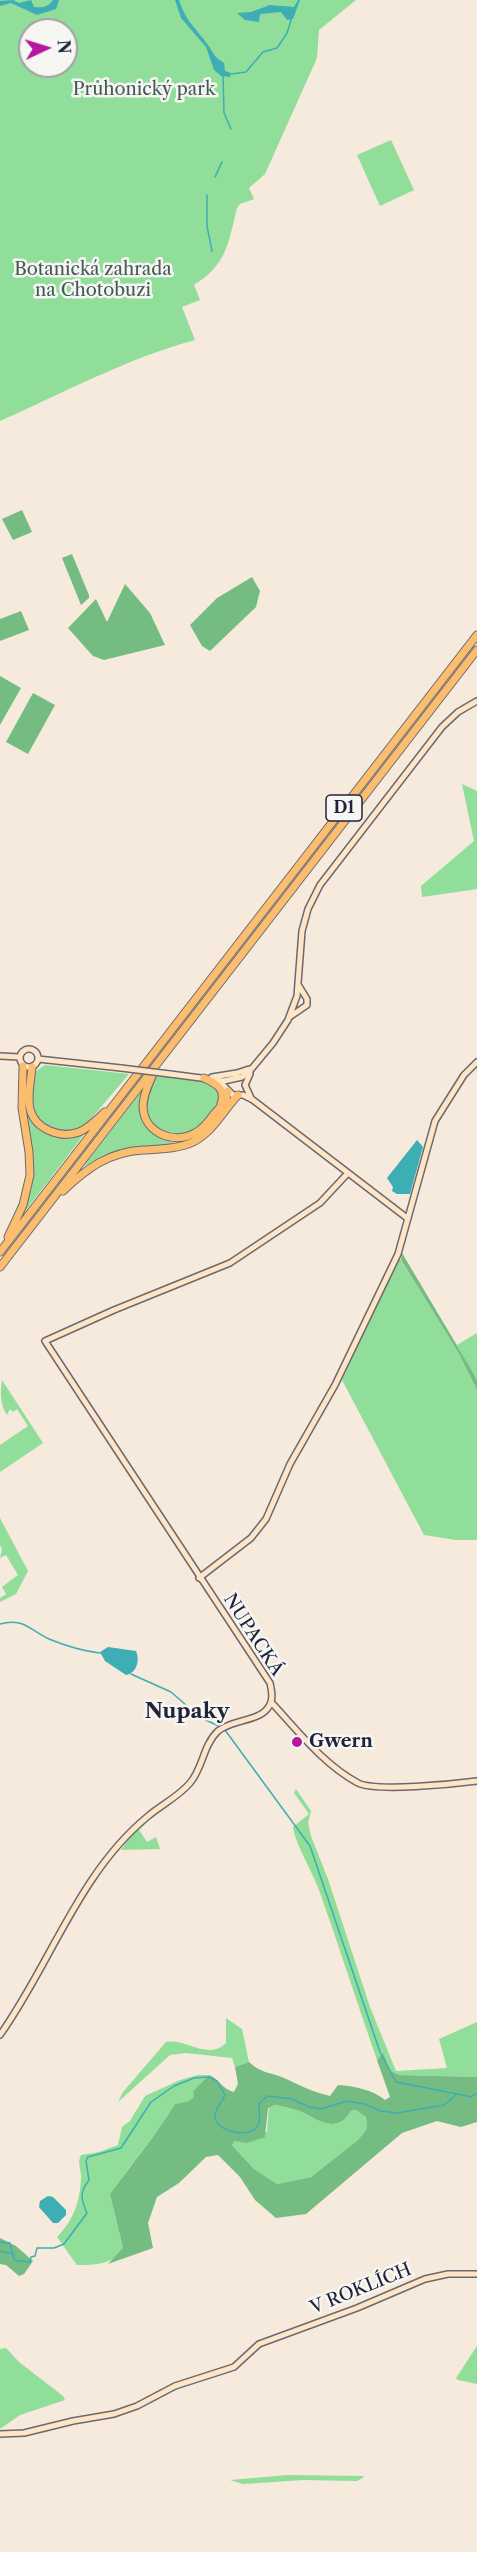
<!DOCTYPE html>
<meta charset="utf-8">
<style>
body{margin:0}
#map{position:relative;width:477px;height:2552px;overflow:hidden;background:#f5eadb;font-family:"Libre Caslon Text",serif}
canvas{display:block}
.north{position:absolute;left:18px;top:18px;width:60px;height:60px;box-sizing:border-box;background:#f6f6f2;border:2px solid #a1a1a9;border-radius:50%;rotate:86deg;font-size:16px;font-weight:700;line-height:24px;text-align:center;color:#22223b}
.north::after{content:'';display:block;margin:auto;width:21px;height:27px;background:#b5179e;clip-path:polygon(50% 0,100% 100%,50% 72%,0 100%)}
</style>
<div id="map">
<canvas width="477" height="2552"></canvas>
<div class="north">N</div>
</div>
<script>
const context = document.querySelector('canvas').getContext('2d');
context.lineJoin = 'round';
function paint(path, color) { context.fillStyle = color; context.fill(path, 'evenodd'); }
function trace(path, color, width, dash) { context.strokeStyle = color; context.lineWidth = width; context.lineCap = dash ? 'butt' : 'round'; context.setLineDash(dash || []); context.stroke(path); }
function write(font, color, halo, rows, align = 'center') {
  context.font = font + ' "Libre Caslon Text",serif'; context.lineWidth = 5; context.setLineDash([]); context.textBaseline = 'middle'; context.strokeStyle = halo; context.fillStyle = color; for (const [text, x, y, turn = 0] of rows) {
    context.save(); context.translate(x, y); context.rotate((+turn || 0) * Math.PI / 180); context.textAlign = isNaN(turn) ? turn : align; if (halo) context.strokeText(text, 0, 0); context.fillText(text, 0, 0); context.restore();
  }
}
const green = new Path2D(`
 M0,0H356L319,30L317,58L265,174L249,188L254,199L240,204L237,208C228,244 227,264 194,285L200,300L182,307L195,340C128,358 63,393 0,421ZM30,30H66V66H30Z
 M391,140L414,190L380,206L357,155Z
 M462,784L477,791V889L422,897L421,886L474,841Z
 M45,1065L129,1074L85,1126C65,1135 37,1130 33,1104C31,1093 34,1082 36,1071Z
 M27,1069C29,1074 27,1083 26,1091C25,1132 49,1144 85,1133L23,1214C37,1176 29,1150 25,1111C24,1097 26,1083 27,1069Z
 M158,1076L210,1082L220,1090C220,1103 215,1109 207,1119C165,1166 124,1100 158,1076Z
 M141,1092V1112C147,1120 154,1131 162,1137C191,1160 212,1105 232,1097L205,1130L186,1142L126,1149L105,1155L84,1166Z
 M400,1259L458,1352L477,1390V1540H456L424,1535L342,1380L394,1267Z
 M477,1333V1380L457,1345Z
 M2,1380L43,1443L0,1472V1445L28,1426L17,1409L13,1412L10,1409L7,1415C0,1405 0,1392 2,1380Z
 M0,1518L28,1571L16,1594L0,1602V1598L6,1594L2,1587L18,1575L6,1555L0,1558L2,1549L0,1545Z
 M296,1789L311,1811L308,1823L311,1836L328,1879L370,2007L396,2071L447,2068L439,2039L477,2022V2077L399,2075L390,2070L383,2054L377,2060C357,2003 339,1946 319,1890C313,1873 294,1841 293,1827L309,1814L294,1793Z
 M148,1819L149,1820L139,1830L147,1842L156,1837L160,1849L121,1850L135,1830Z
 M226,2018L242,2029L249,2062L235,2067L232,2058L186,2053L170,2055L118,2102L123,2092L166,2042C186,2038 208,2061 226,2043Z
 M198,2075H209L193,2091L195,2097L189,2101L175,2104C155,2136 132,2163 110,2194L123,2248C114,2265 94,2265 77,2265L57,2237C74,2219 80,2202 81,2177C81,2168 77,2163 81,2155L99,2152L118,2145L122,2127L130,2121L145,2096L180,2080Z
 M274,2105C282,2106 294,2109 302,2112C321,2121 336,2134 351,2111L356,2110L366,2117L367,2129L358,2140L311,2177L277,2184L254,2169L232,2145L235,2141L267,2132L269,2106Z
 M477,2346V2384L458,2380L456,2378Z
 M6,2348L19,2362L63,2396L65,2400L20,2415L0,2429V2349Z
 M288,2475L363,2476L364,2477L357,2481L303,2480L243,2484L230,2480Z`);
const forest = new Path2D(`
 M22,510L32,532L13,540L2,519Z
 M72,554L89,595V598L81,605L62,558Z
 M252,577L260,591L256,607L210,651L202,646L190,625L217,598Z
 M125,584L150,613L165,645L104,660L93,656L68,628L96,599L107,622Z
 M21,611L29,630L0,641V619Z
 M0,676L21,688L0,725Z
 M33,693L55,705L28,754L6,742Z
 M402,1253L471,1369L477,1380V1390L458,1352L401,1260Z
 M383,2053L390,2070L399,2075L477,2077V2122L461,2127L437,2121L402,2133L306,2214L276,2218L255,2200L240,2177L218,2155L206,2157L179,2183L157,2197L148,2223L153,2248L108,2264L123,2248L110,2194C132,2164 155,2136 175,2104L189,2101L194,2097L193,2091L209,2075C219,2079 223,2090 234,2092L238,2084L235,2067L249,2062C260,2073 270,2072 284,2078C299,2085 313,2092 330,2096L338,2085C354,2086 373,2090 385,2100L390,2097L377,2060ZM274,2105C282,2106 294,2109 302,2112C320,2121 337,2134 351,2111L356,2110L366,2117L367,2129L358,2140L311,2177L277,2184L254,2169L232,2145L235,2141L247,2143L265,2137L268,2108Z
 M0,2238L16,2246L33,2261L24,2274L19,2276L6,2265L0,2264Z`);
const water = new Path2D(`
 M13,0L19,3L31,0L34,7C43,8 48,7 53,0H59L56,9L37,15L11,3L0,6V1Z
 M175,0H179C186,22 196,28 208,45C214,54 214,57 224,63L225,71L231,73L230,77L221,76L214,70L206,47L181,18Z
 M298,0H300L293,19L287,20L281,12L260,14L259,22L245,20L237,13L251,12L270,5L294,7Z
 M417,1140L423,1147L410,1194H397L392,1191L393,1187L387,1178Z
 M108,1647L136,1651C140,1660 137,1673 126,1675L105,1661L100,1652Z
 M48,2196L53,2197L66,2210V2215L58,2223H53L39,2207L40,2201Z`);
const stream = new Path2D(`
 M223,74L224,113L231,129
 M231,74L246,72L263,52L277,48L287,33L292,17
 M215,177L222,162
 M207,195V226L212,251
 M0,1624C23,1617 31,1631 49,1639C66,1646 82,1651 100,1653
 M131,1674L171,1692L201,1718L221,1727
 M225,1730L310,1846L380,2052L396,2082L457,2094
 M0,2242L10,2243L14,2259L17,2261L30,2262L31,2257L35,2256L37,2248H54L64,2244L87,2213C81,2199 79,2193 89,2180L86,2161L88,2157L121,2148L151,2102L174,2086L194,2078L209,2077L217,2081L225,2095C222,2102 215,2109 215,2116C215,2133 254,2140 259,2123C260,2117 259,2109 259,2104L267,2096L292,2099L309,2107L321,2109L347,2101L364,2104L381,2111L397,2113L444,2105L457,2094L471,2097L477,2093
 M0,2251L14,2254`);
const secondary = new Path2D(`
 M291,1016L307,1005V999L299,986
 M20 1058a9 9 0 1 1 18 0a9 9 0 1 1-18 0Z
 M0,1056L19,1057
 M38,1059L121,1068
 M170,1074L224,1081L242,1077L249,1072L273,1043L288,1020L297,996L302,931L308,909L320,885L442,727L458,712L477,701
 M250,1074L245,1085L251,1098
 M212,1077L237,1073L249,1069
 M220,1082L233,1095H243L253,1100L407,1218
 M199,1578L251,1538L266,1519L290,1464L335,1385L398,1254L435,1121L464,1075L477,1062
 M271,1702C298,1731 323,1764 358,1783C376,1792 454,1784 477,1781
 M0,2035C50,1965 79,1873 147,1817C161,1805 178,1797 190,1783C203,1768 203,1745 218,1731C231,1720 258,1721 267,1709C274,1701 272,1692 270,1683L45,1341L114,1310L230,1263L320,1203L348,1173
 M0,2434L24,2433L73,2421L114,2414L137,2406L175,2386L234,2367L259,2344L357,2308L425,2279L448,2274H477`);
const highway = new Path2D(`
 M32,1067C31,1080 27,1096 30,1109C35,1129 60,1139 79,1132C89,1128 97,1119 105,1112
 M154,1072C149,1083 143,1095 143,1107C144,1133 174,1145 195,1133C203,1129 209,1121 214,1114C221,1106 227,1101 228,1091
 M204,1078C217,1084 226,1089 221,1104
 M63,1191C87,1168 109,1152 143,1150C160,1149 178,1149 193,1142C213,1132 223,1111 238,1095
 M8,1237L23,1205L30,1175L29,1152L22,1108L23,1066
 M0,1252L477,635
 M0,1267L477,650`);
const secondaryBridge = new Path2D(`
 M121,1068L170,1074`);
const markers = [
 [297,1742,6,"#b5179e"]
];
const shields = [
 [344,808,36]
];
const shieldNames = [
 ["D1",344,808]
];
const parkNames = [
 ["Průhonický park",144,90],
 ["Botanická zahrada",93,270],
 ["na Chotobuzi",93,291]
];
const streetNames = [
 ["NUPACKÁ",253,1635,57],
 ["V ROKLÍCH",361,2289,-22]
];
const poiNames = [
 ["Gwern",309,1742]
];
const quarterNames = [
 ["Nupaky",187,1712]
];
paint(green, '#91dd9a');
paint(forest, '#74bc82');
paint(water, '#3caeb4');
trace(stream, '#3caeb4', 1.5);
trace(secondary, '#6c6873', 8);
trace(highway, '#6c6873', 9);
trace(secondary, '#fde5c5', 5);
trace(highway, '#fbbd6e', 7);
trace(secondaryBridge, '#6c6873', 8, []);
trace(secondaryBridge, '#fde5c5', 5);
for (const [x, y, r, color] of markers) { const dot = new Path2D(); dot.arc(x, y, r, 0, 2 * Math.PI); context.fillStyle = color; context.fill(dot); trace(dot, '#f6f6f2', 2); }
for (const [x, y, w] of shields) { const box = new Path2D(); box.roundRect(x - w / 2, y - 13, w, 26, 4.5); context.fillStyle = '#f6f6f2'; context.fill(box); trace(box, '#22223b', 1.5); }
write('bold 16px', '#22223b', null, shieldNames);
write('18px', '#435a58', '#f6f6f2', parkNames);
write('18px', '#22223b', '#f6f6f2', streetNames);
write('bold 18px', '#22223b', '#f6f6f2', poiNames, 'left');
write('bold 21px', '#22223b', '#f6f6f2', quarterNames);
</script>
